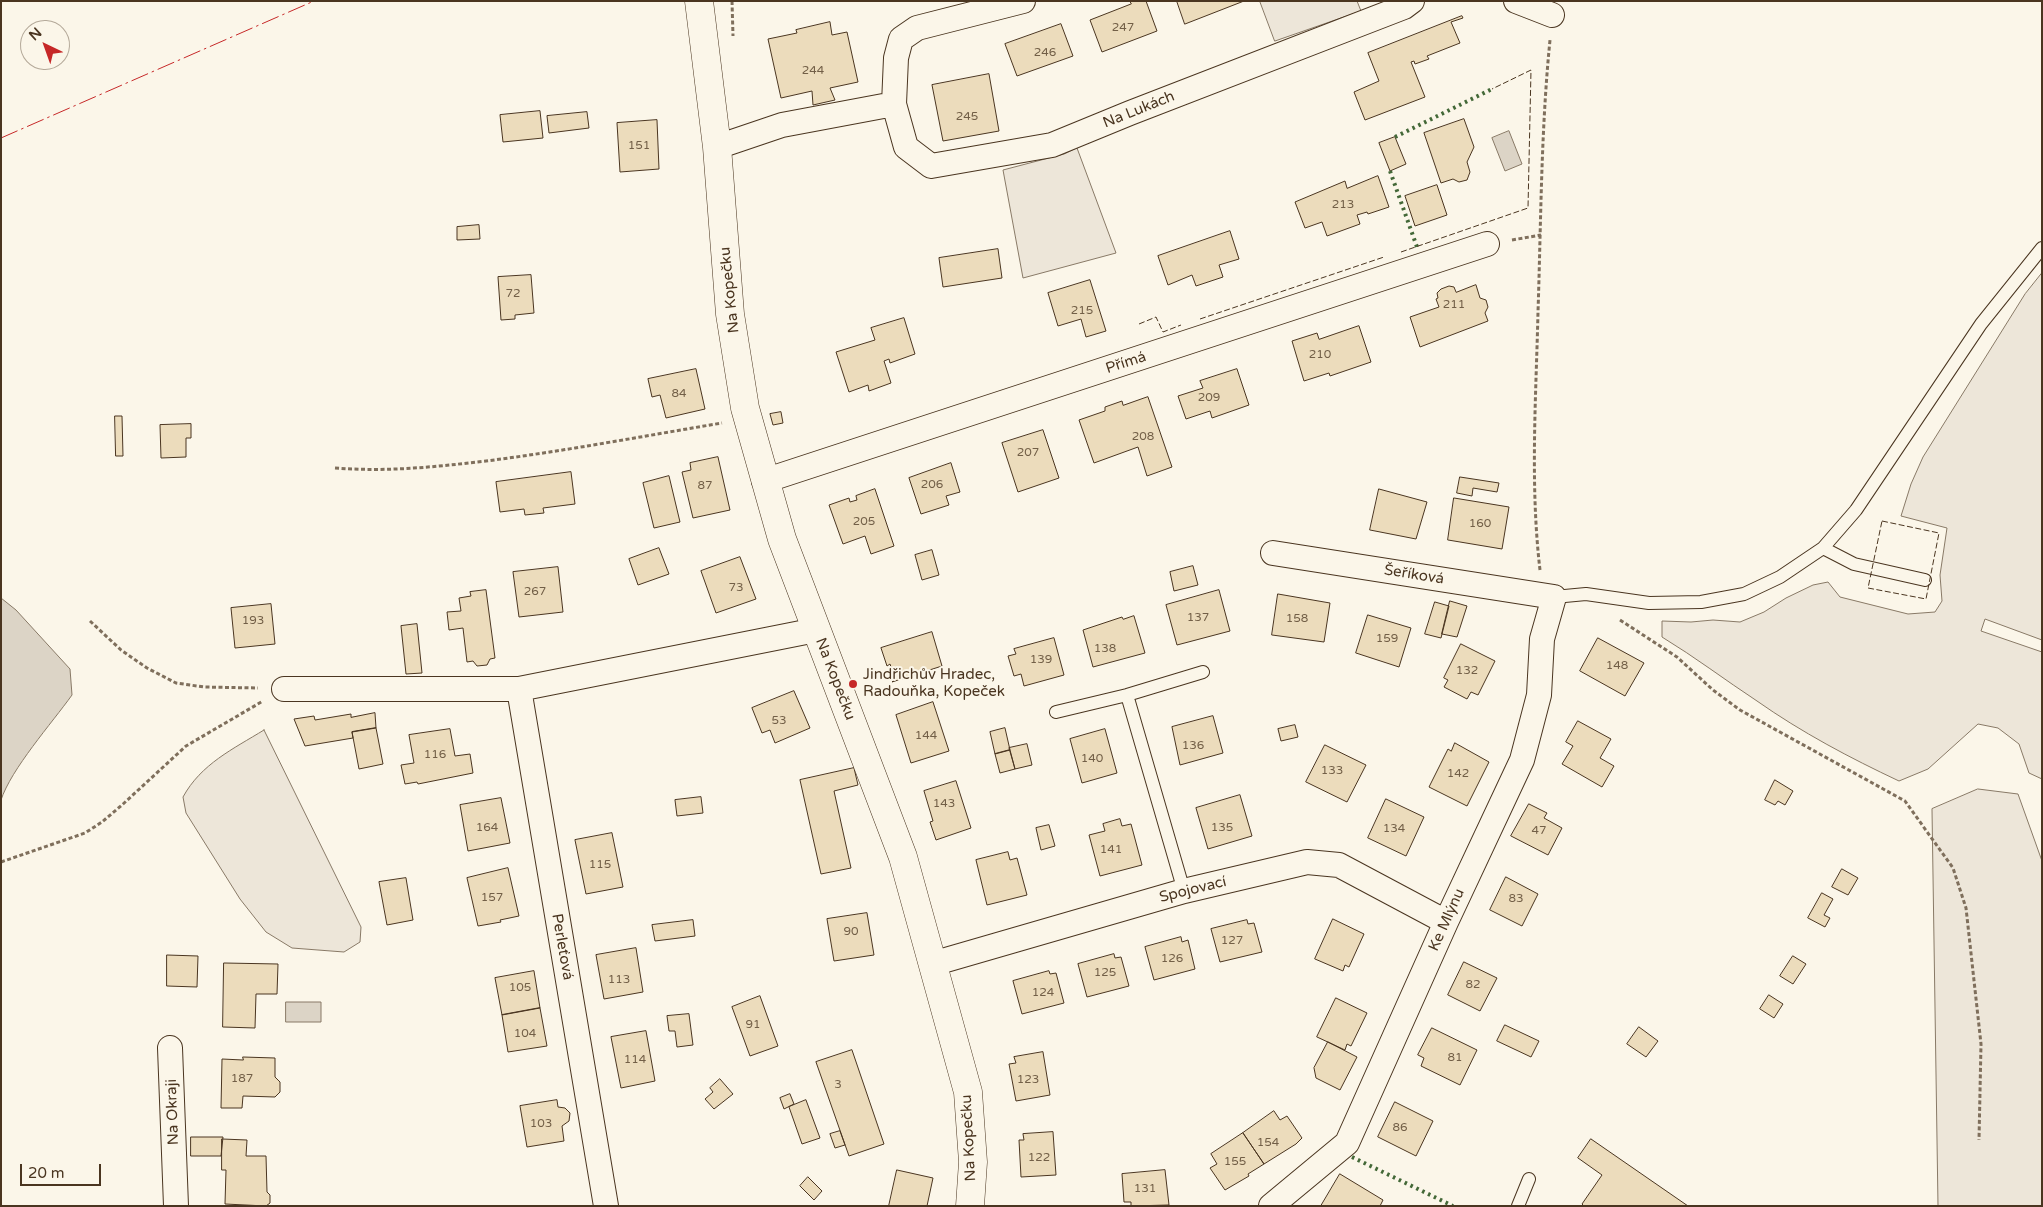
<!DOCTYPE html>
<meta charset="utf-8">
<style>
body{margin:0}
#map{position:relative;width:2043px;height:1207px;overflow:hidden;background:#fbf6e9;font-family:"Varela Round",sans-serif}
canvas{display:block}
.frame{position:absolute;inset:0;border:2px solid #4a3520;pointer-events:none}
.north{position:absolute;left:20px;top:20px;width:50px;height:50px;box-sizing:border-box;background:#fbf6e9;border:1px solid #b4a999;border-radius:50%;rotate:318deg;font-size:14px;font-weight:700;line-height:20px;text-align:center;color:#4a3520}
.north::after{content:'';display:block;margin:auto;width:18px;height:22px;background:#c62828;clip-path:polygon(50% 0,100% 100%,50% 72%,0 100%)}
.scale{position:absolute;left:20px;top:1164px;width:81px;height:22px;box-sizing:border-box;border:2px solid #4a3520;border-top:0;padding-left:6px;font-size:15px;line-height:18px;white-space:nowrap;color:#4a3520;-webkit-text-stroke:4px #fbf6e9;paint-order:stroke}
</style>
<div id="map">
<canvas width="2043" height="1207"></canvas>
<div class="frame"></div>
<div class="north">N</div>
<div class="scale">20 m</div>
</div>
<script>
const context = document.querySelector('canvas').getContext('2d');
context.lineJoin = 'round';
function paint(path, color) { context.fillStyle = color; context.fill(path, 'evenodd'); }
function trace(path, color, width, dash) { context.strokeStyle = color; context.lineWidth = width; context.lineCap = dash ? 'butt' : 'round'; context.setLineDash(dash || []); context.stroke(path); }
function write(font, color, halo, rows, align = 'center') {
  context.font = font + ' "Varela Round",sans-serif'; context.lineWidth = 4; context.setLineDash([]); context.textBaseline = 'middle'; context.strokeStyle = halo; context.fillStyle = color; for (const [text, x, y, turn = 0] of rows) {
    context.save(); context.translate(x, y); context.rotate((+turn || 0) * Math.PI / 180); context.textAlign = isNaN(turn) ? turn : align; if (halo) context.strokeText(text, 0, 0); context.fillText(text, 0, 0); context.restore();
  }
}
const green = new Path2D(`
 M1260,1H1357L1361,11L1275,41Z
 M1077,148L1116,253L1023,278L1003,170L1064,154Z
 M2042,273V640L1985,619L1981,631L2042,652V779L2029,773L2019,744L1998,728L1978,724L1928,769L1899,781C1850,758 1801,732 1757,701C1725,680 1695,657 1662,637V621L1691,622L1713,620L1740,622L1764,612L1786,598L1813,585L1828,582L1840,597L1908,614L1935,612L1942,601L1940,575L1947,528L1901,516L1911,484L1923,457L2025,294Z
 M264,730L361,927L360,942L344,952L292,948L266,932L240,899L186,813L183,797C201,764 233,749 264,730Z
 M1978,789L2018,794L2042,861V1206H1938L1932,809Z`);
const water = new Path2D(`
 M1509,131L1522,164L1505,171L1492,138Z
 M1,598L16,610L70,669L72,695C52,723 11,769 1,800Z
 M286,1002H321V1022H286Z`);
const building = new Path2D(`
 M1130,1H1146L1157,31L1102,52L1090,20L1131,4Z
 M1177,1H1244L1185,24Z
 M1462,16L1463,18L1451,22L1460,43L1427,56L1429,59L1415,64L1414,61L1411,62L1425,97L1365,120L1354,92L1379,81L1368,53Z
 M830,22L832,35L847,32L858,82L830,88L835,100L813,105L812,91L781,98L768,39L797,33L796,30Z
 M1061,24L1073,56L1017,76L1005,44Z
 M989,74L999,131L943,141L932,85Z
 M540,111L543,138L503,142L500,115Z
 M587,112L589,128L549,133L547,116Z
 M1464,119L1474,147L1467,162L1470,172L1467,180L1459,182L1453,179L1441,183L1424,133Z
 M657,120L659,169L620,172L617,123Z
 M1395,137L1406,164L1390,171L1379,143Z
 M1378,176L1389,207L1368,214L1367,212L1357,215L1360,224L1327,236L1322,222L1305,228L1295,202L1345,181L1347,188Z
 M1437,185L1447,215L1415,226L1405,196Z
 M479,225L480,239L457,240V227Z
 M1230,231L1239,259L1219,265L1223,277L1196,286L1192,275L1168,285L1158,256Z
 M998,249L1002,278L943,287L939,258Z
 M531,275L534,313L515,315V319L501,320L498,277Z
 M1090,280L1106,331L1086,337L1081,319L1058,326L1048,293Z
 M1476,285L1480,298L1486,300L1488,307L1485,313L1488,321L1420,347L1410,317L1439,307L1436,299L1438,298L1437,293L1441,289L1449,286L1454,287L1456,292Z
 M904,318L915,354L890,363L889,359L884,361L891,383L869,391L868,385L849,392L836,352L875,340L871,328Z
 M1359,326L1371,362L1330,376L1329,373L1304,381L1292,341L1317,333L1319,339Z
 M696,369L705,409L666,418L660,395L652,397L648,379Z
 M1237,369L1249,405L1212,418L1210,411L1186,419L1178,396L1203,388L1200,381Z
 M1148,397L1172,467L1147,476L1138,447L1094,463L1079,420L1105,411V407L1122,401L1123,405Z
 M781,412L783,423L773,425L770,414Z
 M115,416H122L123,456H116Z
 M191,424V438H186V457L161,458L160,425Z
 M1043,430L1059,478L1018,492L1002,443Z
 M718,457L730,510L693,518L682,472L691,470L690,463Z
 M951,463L960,492L946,496L949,505L921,514L909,478Z
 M571,472L575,504L543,508L544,513L525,515L524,509L500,512L496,482Z
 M669,476L680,522L654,528L643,483Z
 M1460,477L1499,483L1497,492L1473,488L1472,496L1457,493Z
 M875,489L894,546L871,554L865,536L843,544L829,505L849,498L850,502L857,500L856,496Z
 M1379,489L1427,502L1416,539L1370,530Z
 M1454,498L1509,507L1502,549L1448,540Z
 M659,548L669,574L638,585L629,559Z
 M932,550L939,575L922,580L915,555Z
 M740,557L756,599L716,613L701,571Z
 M1193,566L1198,585L1174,591L1170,572Z
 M558,567L563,612L519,617L513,572Z
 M486,590L495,658L490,659L487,665L477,666L473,661L467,662L463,628L449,630L447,612L461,611L459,598L471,596L470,592Z
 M1219,590L1230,631L1177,645L1166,605Z
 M1278,594L1330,603L1324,642L1272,635Z
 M1450,601L1467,606L1457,637L1442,634Z
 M1435,602L1449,606L1441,638L1425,634Z
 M271,604L275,644L235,648L231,608Z
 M1368,615L1411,628L1399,667L1356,653Z
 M1134,616L1145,653L1093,667L1083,630L1122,617L1123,619Z
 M417,624L422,673L406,674L401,626Z
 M932,632L942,666L892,682L895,679L890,664L887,666L881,648Z
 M1054,638L1064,675L1024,686L1021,674L1014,676L1008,656L1016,654L1014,649Z
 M1598,638L1644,663L1625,696L1580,671Z
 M1461,644L1495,661L1478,695L1471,692L1467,699L1444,687L1448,680L1444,678Z
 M794,691L810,728L775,743L770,730L762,733L752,708Z
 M933,702L949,751L911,763L896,715Z
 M375,713L376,728L352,732L353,738L305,746L294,719L314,716L315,720L351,714V717Z
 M1213,716L1223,753L1180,765L1172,727Z
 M1578,721L1611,739L1600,758L1614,766L1602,787L1562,764L1573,746L1566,742Z
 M1295,725L1298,737L1281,741L1278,729Z
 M376,728L383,764L359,769L352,732Z
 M1005,728L1010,750L995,754L990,732Z
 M450,729L455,756L470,754L473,773L418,784L417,782L405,784L401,765L414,763L409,735Z
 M1105,729L1117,773L1082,783L1070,739Z
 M1455,743L1489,762L1467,806L1429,787L1448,749L1451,751Z
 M1027,744L1032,765L1015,769L1009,748Z
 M1325,745L1366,765L1347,802L1306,782Z
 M1010,750L1015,769L1000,773L995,754Z
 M854,768L858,785L834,791L851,868L821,874L800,780Z
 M1775,780L1793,791L1785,805L1778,801L1775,805L1765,800Z
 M956,781L971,828L936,840L930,822L933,821L924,791Z
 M1240,795L1252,836L1208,849L1196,808Z
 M701,797L703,813L677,816L675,800Z
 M501,798L510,843L468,851L460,805Z
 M1386,799L1424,817L1406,856L1368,838Z
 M1529,804L1547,813L1544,818L1562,828L1548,855L1511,836Z
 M1120,819L1122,826L1131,824L1142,865L1100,876L1089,835L1105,831L1103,824Z
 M1049,825L1055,846L1041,850L1036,828Z
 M612,833L623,887L586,894L575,840Z
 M1008,852L1010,860L1017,858L1027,895L987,905L976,860Z
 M508,868L519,916L500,920L501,922L478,926L467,878Z
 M1842,869L1858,878L1848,895L1832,887Z
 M1506,877L1538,894L1522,926L1490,910Z
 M406,878L413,920L387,925L379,882Z
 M1822,893L1833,899L1824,915L1830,918L1825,927L1808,918Z
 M867,913L874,955L834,961L827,919Z
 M1333,919L1364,934L1349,967L1345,965L1343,971L1315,959Z
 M693,920L695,936L655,941L652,925Z
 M1247,920L1248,924L1254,923L1262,952L1220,962L1211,929Z
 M1181,937L1182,942L1188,940L1195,969L1154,980L1145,947Z
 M636,948L643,992L604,999L596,955Z
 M1114,954L1115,958L1121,957L1129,986L1087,997L1078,964Z
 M167,955L198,956L197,987L167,986Z
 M1793,956L1806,964L1793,984L1780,976Z
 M1464,962L1497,978L1480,1011L1448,995Z
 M224,963L278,964L277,994H256L255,1028L223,1027Z
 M534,971L540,1008L502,1015L495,978Z
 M1049,971L1050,974L1056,973L1064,1003L1022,1014L1013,981Z
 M1769,995L1783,1004L1774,1018L1760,1009Z
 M760,996L778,1046L750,1056L732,1007Z
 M1336,998L1367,1013L1351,1046L1347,1044L1345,1050L1317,1037Z
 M540,1008L547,1046L508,1052L502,1015Z
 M689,1014L693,1045L677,1047L675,1031H669L667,1016Z
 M1505,1025L1539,1041L1531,1057L1497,1041Z
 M1639,1027L1658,1041L1646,1057L1627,1044Z
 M1432,1028L1477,1050L1460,1085L1421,1066L1424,1058L1418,1055Z
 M646,1031L655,1081L621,1088L611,1037Z
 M1328,1042L1357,1057L1340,1090L1316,1078L1314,1068Z
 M852,1050L884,1144L849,1156L816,1062Z
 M1043,1052L1050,1095L1016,1101L1009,1064L1016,1063L1014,1057Z
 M243,1057L275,1058V1077L280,1082V1092L275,1097L243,1096L242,1108H221L222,1059L243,1060Z
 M720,1079L733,1094L714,1109L705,1099L713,1092L710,1088Z
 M790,1094L794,1104L784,1109L780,1098Z
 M557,1100L558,1107L565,1108L570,1113L569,1121L562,1126L564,1141L527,1147L520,1106Z
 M806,1100L820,1138L802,1144L789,1107Z
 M1395,1102L1433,1121L1416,1156L1378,1137Z
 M1274,1111L1280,1120L1287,1116L1302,1138L1296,1144L1264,1164L1243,1133Z
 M840,1131L845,1145L835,1148L830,1134Z
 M1053,1132L1056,1175L1021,1177L1019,1140H1024L1023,1134Z
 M1243,1133L1264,1164L1248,1174L1249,1176L1225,1190L1210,1168L1217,1164L1211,1154Z
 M191,1137H223L221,1156H191Z
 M222,1139L247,1140L246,1156H266L267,1192L270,1195V1203L266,1206L225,1204L226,1170H222Z
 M1591,1139L1688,1206H1584L1582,1204L1602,1175L1578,1158Z
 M897,1170L933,1178L927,1206H889Z
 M1165,1170L1169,1205L1131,1206V1202H1124L1122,1174Z
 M1340,1174L1383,1200L1380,1206H1321Z
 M808,1177L822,1191L814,1200L800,1186Z`);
const path = new Path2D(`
 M732,1L733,36
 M1512,240L1541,235
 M335,468C388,472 434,467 486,461C565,451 644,436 722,423
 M1540,570C1530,485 1536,398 1538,312C1541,221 1541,130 1550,40
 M1620,620L1677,657L1713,690L1740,710L1905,801L1953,868L1966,908L1981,1044L1979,1140
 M90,621L121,650L147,668L176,683L204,687L258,688
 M1,862L85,833L102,822L122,805L186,746L263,701`);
const service = new Path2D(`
 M1823,548L1854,564L1925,580
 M1554,597L1586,594L1649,603L1701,602L1744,594L1780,577L1823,548L1856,510L1981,324L2042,248
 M1127,695L1184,891
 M1056,712L1127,695L1203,672
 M1518,1206L1529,1179`);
const minor = new Path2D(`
 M1023,1L917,28L901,39L896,58L894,104L906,147L931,166L1052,145L1130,113L1404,7L1412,1
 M1516,1L1552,15
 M717,147L782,125L894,104
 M764,481L1487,244
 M284,689H519
 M932,964L1184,891L1307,862L1339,865L1446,922
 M170,1048L176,1206
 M606,1206L519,689L816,630
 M1271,1206L1347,1143L1446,922L1522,760L1539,695L1542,639L1554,597L1273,553`);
const tertiary = new Path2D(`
 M699,1L717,147L730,314L745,408L782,539L903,857L968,1092L973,1162L970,1206`);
const hedge = new Path2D(`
 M1395,137L1492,89
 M1390,171L1417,247
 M1352,1157L1453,1206`);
const fence = new Path2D(`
 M1401,252L1528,208L1531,70L1492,89
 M1200,319L1384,257
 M1139,324L1156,317L1163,332L1181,325
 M1882,521L1939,533L1926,599L1868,588Z`);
const power = new Path2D(`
 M1,138L314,1`);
const markers = [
 [853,684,5,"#c62828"]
];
const numberNames = [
 ["247",1123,28],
 ["246",1045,53],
 ["244",813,71],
 ["245",967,117],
 ["151",639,146],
 ["213",1343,205],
 ["72",513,294],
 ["211",1454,305],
 ["215",1082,311],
 ["210",1320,355],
 ["84",679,394],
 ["209",1209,398],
 ["208",1143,437],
 ["207",1028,453],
 ["206",932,485],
 ["87",705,486],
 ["205",864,522],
 ["160",1480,524],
 ["73",736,588],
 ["267",535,592],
 ["137",1198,618],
 ["158",1297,619],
 ["193",253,621],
 ["159",1387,639],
 ["138",1105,649],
 ["139",1041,660],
 ["148",1617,666],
 ["132",1467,671],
 ["53",779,721],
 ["144",926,736],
 ["136",1193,746],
 ["116",435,755],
 ["140",1092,759],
 ["133",1332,771],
 ["142",1458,774],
 ["143",944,804],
 ["164",487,828],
 ["135",1222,828],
 ["134",1394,829],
 ["47",1539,831],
 ["141",1111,850],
 ["115",600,865],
 ["157",492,898],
 ["83",1516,899],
 ["90",851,932],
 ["127",1232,941],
 ["126",1172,959],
 ["125",1105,973],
 ["113",619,980],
 ["82",1473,985],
 ["105",520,988],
 ["124",1043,993],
 ["91",753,1025],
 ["104",525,1034],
 ["81",1455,1058],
 ["114",635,1060],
 ["187",242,1079],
 ["123",1028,1080],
 ["3",838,1085],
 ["103",541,1124],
 ["86",1400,1128],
 ["154",1268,1143],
 ["122",1039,1158],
 ["155",1235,1162],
 ["131",1145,1189]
];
const streetNames = [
 ["Na Lukách",1139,110,-22],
 ["Na Kopečku",730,290,-96],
 ["Přímá",1126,363,-18],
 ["Šeříková",1414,575,9],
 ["Na Kopečku",835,679,69],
 ["Spojovací",1193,890,-14],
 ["Ke Mlýnu",1447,920,-66],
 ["Perleťová",562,947,80],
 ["Na Okraji",173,1112,-92],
 ["Na Kopečku",969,1138,-93]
];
const poiNames = [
 ["Jindřichův Hradec,",863,675],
 ["Radouňka, Kopeček",863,692]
];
paint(green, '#ede6d9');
trace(green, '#887966', 1);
paint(water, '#dcd4c6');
trace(water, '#887966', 1);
paint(building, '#ecdcbc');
trace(building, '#4a3520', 1);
trace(service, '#4a3520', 14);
trace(minor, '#4a3520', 26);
trace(tertiary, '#4a3520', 29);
trace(path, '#7f6f5c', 3, [4, 2.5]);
trace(service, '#fbf6e9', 12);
trace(minor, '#fbf6e9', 24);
trace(tertiary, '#fbf6e9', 28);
trace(hedge, '#436837', 4, [2.5, 4]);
trace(fence, '#4a3520', 1, [6, 2.5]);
trace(power, '#c62828', 1, [18, 4, 2.5, 4]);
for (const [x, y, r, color] of markers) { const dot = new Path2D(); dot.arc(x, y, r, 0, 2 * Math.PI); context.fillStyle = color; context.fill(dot); trace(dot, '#fbf6e9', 2); }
write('12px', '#725f47', null, numberNames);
write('15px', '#4a3520', '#fbf6e9', streetNames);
write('15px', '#4a3520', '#fbf6e9', poiNames, 'left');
</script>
